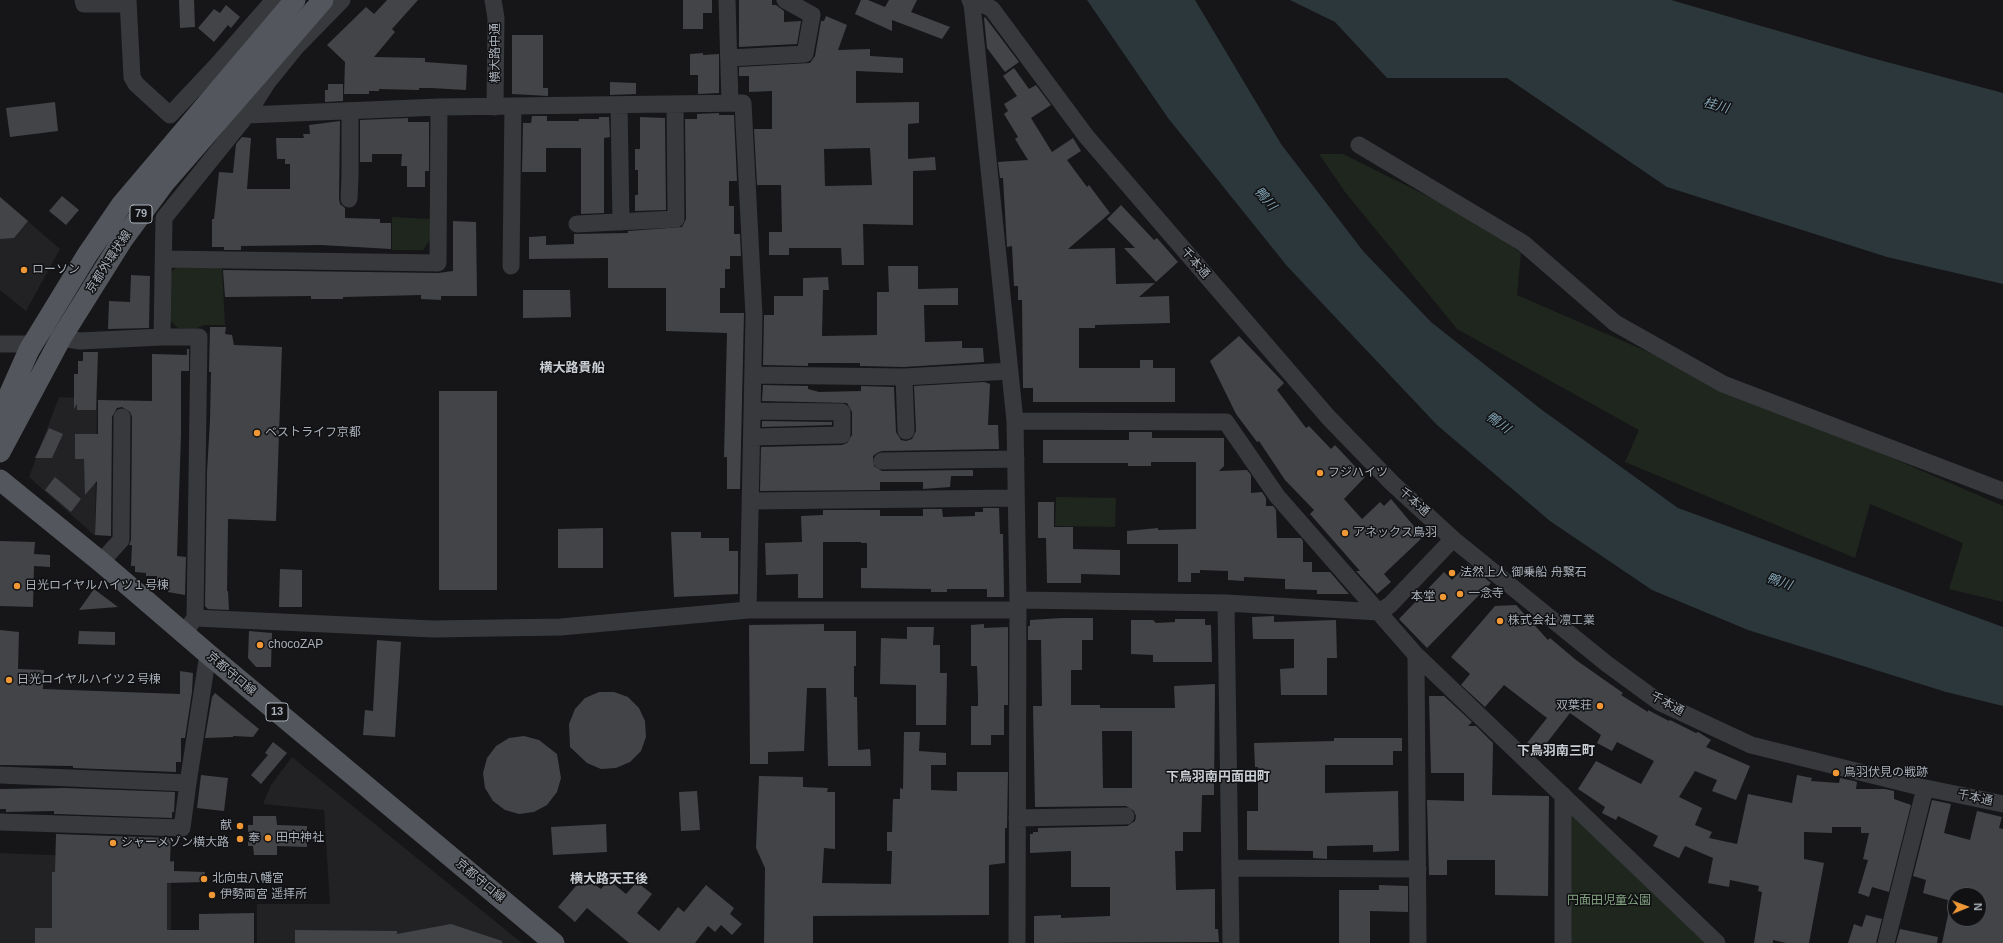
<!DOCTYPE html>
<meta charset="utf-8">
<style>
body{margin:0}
#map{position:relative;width:2003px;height:943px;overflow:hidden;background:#161618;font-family:Arial,sans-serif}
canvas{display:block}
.north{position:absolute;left:1947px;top:887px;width:40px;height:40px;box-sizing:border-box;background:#111113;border:1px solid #4d5055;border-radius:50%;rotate:89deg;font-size:11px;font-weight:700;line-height:16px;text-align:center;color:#a8afb8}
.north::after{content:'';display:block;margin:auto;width:14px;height:18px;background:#f09736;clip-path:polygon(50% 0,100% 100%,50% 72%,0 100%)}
</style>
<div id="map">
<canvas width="2003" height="943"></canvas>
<div class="north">N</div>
</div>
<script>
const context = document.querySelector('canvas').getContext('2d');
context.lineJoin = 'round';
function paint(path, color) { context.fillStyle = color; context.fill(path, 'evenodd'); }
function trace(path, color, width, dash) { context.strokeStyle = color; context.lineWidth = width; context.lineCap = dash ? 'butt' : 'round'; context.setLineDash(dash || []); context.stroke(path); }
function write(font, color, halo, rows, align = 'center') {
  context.font = font + ' Arial,"Noto Sans JP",sans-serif'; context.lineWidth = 3; context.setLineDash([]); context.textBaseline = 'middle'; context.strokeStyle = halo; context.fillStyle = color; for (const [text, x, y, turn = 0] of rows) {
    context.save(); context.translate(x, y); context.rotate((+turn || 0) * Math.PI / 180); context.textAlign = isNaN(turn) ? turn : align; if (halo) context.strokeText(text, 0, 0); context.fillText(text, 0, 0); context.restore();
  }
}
const built = new Path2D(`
 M0,197L60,249L26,311L0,290Z
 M59,397L97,399L95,536L29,477Z
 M292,757L522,943H257V904H330L324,810L263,804L271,785Z
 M0,853L171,860V943H0Z`);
const green = new Path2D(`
 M1319,154H1343L1484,224L1521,253L1517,295L2003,506V602L1949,589L1963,543L1870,504L1855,558L1625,462L1639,430L1457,329L1345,192Z
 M392,217L431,219L430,240L423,250H392Z
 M177,267H222L225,325H205L194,329L178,328L166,317L168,275Z
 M1056,497L1116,498L1115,527L1055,526Z
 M1573,810L1699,929L1704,943H1567V812Z`);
const water = new Path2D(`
 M1087,0H1195L1281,144L1363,251L1431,322L1542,410L1678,508L2003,627V706L1946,692L1748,630L1652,590L1550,521L1437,425L1287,266L1168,118Z
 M1290,0H1671L1872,58L2003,93V284L1887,257L1667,187L1507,78H1387L1335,22Z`);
const building = new Path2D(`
 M179,0H194L195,27L180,28Z
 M387,0H418L392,29L395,32L374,57L425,58V62L467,65L466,90L431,88H419V90L379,89V91H369V94H344L345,62L327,45L366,7L374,14Z
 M683,0H712V13H703V29H683Z
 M739,0H772V5H776L784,11V22L801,21L797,44L739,47Z
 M861,0H868L885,7L889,0H917L911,12L950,27L942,39L892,20V31L855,14Z
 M226,5L240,17L231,28L228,25L214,42L198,28L214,9L220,13Z
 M826,16L847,25L838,50L870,49V56L903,58V73L856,71V103L919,102V123L908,124V159L935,157L936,170L913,171V225L863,224L864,265H842L841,248H789V255H769V232H782L781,185H757L754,129H772V91L749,92V76H739V67L810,63L815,56L821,21H824ZM870,148L872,185L825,186L824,149Z
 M985,17L1019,62L1005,72L987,48L984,18Z
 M512,35H543V88H548V96L512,94Z
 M703,53V55L719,54V93L698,94V75H690V54Z
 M1014,68L1029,89L1036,85L1051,105L1031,118L1052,152L1073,138L1081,151L1067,160L1087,187L1089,185L1110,213L1068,249L1115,248L1116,284L1155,283L1139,297L1169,296L1170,323L1095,325V328H1079V368H1140V360H1153V368H1175V402H1033V388H1023L1022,300H1018V286H1014L1012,246L1007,247L1003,178H1000L998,162L1028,160L1015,139L1018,137L1004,114L1008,111L1004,104L1017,96L1003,76Z
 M610,82L636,83V94L610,95Z
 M328,84H343V101L325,102V90H328Z
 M55,102L58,131L10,137L6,108Z
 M719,113V115H734L737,181H729V206H734V234H740L741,256H730V269H725V288H720V313H744L740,489H727V457H724L727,333L666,331V288H608V258L529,259V237L546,236V245L574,244V234L628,233V231L682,227L686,219L685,119H697V114Z
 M532,116H547V121H579V119H599V117H609L610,137L604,138V213L581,214V148H546V172H522L523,123H531Z
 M640,117L665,118L666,210L635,211V195H638V170H635V149H640Z
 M408,118V122H429V171H425V187H407V166H401L402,154H372V162H360V120Z
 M340,121L339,199L340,204L345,208V218L380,219V223H391V249L321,245L241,246V250H224V247H212V219H214L219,172L233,173L236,144L242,137L251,138L247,189H290V164H285V159H277L276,138H304L303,134H310L309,125Z
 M62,196L79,210L66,225L49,211Z
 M0,197L28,221L14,238L0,239Z
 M1121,205L1154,240L1157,238L1178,262L1156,282L1124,248H1135L1107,219Z
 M453,221L476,222L477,296H441V300L421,299V295L343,297V299H311V296H309L225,297L223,270L438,273L453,271Z
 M888,266H918V289L958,288V305H924L925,342L962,341V348H983L984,362L904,367L860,366V363H808V366L763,365L764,315H774V296H803V278L828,277L829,290H823L822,336L877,335V292H889Z
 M131,275L150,276L149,328L108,329L109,301L130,302Z
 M523,290H570L571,317L523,318Z
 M210,327H226L225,334L232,335L234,345L282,347L276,521L228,519L227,591H228L229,610L208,609L205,606L207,472L210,421L211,372H209Z
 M1239,336L1284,383L1277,390L1306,428L1309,426L1331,449L1335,445L1365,477L1344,499L1362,519L1380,502L1384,506L1391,499L1423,537L1384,574L1391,582L1377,594L1356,571H1360L1310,514L1314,510L1285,480L1259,441L1257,442L1236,414L1210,361Z
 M187,349H189V371H181V435L177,556L186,557L185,595L168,592V586L157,585V576H146V573L135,572V566H131L132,545H129L131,540L132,417L130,412L122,407L117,408L112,417L111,536L95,535L97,481L85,495L84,459H75V434H98V400L152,401V354L187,355Z
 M83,352H98L96,410H77V404L74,409V374H78V361H83Z
 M984,382L990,384L988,425H998L999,449L882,451L877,453L873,456L874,466L882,471L973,470V476H951L950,487L923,489V482H880V490L760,491L761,447L842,445L847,443L852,435V412L847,403L762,401L763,385L808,386V389L819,392L861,391V386L894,387L896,432L901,440L906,441L912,439L916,431L914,386Z
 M439,391H497V590H439Z
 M762,421L832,422V425L762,427Z
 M49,428L63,434L52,458H35Z
 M1129,432H1152V438H1224V466L1219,471L1247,470L1251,475V493L1262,492L1266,498V506H1273L1276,510L1277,538H1301L1303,541V562H1312V572H1330L1349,594H1317V590L1285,589V579L1244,577V581L1228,580V571L1200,570V573H1191V582H1178V544H1127V531L1158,528V530L1196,529V462H1151V466H1128V463H1043V440H1129Z
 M55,477L81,499L71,512L45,490Z
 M1038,502H1054V527H1073V549L1120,550V575L1081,574V583H1047L1046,538H1038Z
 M983,508H999L1000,534H1003L1004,597H987V589H947V592H931V589L861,588V568H867V543H861V542H823V598H798V574L766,575L765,543L802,542L801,516L823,515V510H880V516H923V509H942L943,517L975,516V512H983Z
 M603,528V568H558V529Z
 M671,532H701V538H729V551H738V594L674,597Z
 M0,541L35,542L34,554L50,555V567L34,566L33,607L0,606Z
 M1468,564L1491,583L1427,648L1399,619L1444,572L1452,580Z
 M280,569L302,570V607H279Z
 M94,589L118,607L79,610Z
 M1516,605L1548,640L1550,638L1576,660L1623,693L1621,695L1648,712V710L1669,721L1670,720L1696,733L1698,732L1711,740L1706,747L1750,766L1736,800L1712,791L1717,780L1695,771L1679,797L1702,808L1695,825L1712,832L1709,838L1737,844L1748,794L1792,803L1797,775L1812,778L1811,781L1839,783L1840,778L1854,781L1857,782L1856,789H1885L1894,791V799L1911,805L1889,892L1872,887L1869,897L1858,893L1868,860L1863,859L1869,833H1861V827H1832V833L1804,832V859L1824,863L1809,943H1786L1773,940V943H1754L1762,892L1758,891L1759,886L1730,880L1729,887L1708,883L1713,858L1685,846L1679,858L1653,846L1658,836L1618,816L1616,820L1602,813L1605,807L1578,789L1596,761L1641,784L1654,761L1617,742L1612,751L1597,743L1601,735L1570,713L1539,753L1527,743L1547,718L1504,685L1485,707L1461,685L1470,674L1451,657L1495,606Z
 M1274,616V622L1336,620L1337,658H1327V695H1281L1280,669L1294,668V639H1253L1252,617Z
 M1062,618H1093V640H1082V670H1071V705H1100V708H1175L1174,686L1215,684L1214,795H1202L1201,832H1183V851H1175L1176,890L1215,889V929H1218L1219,942L1034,943V916L1061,915V918L1110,916V887H1071V851L1030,853V834H1033V832H1038V828L1127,826L1135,821L1136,816L1134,811L1126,806L1035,807L1033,706H1042L1041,640H1028V626H1030V620ZM1102,731H1132V788H1103Z
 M1175,619H1205V625H1211L1212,662H1153V655L1131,654V620H1153L1156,623L1175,622Z
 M824,624V631H856V666H854V697H857L858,750L870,749L871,766H828L826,688H807L804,751L768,752V764H750L749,625Z
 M984,624V628L1008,627V705H1004V735H991V745H971V706H978V695L977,666H971V625Z
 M907,627H934L933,645H940V673H947L946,725H916V685L880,684L881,638L907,639Z
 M0,630L19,632L18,669L44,670L43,689L180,694V671L193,673L192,692L185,738H181V762H176V772L73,768V766L0,765Z
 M79,631L115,632V645L78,644Z
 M249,631L272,633L271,667H256L248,658Z
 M377,640L401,642L395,737L363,735L365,710L373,711Z
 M599,692H614L628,697L639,708L645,721L646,737L641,751L630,762L616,768L601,769L587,763L570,747L569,724L575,709L585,698Z
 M215,693L259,729L253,737L233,736V737L205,738L212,697Z
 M1429,696H1444L1472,722L1468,726H1476L1493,743L1492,795L1549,796L1548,896L1495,895V860H1447V875H1429L1427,800L1464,801V773H1431Z
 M904,732H920L919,751L946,753V765H931V790L957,791V772H1008L1007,828H1005V863L989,865V915L813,916V943H764L765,868L756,848L759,776L803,777V787L828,788L827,792H835V849L824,848L822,883L891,884L892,851H887V832H892L893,799H900V788L903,789Z
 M524,736L539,740L557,754L561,778L557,792L547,805L534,812L519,814L505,810L493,801L485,788L483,773L487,758L496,746L509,738Z
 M1334,738H1402V751H1393V765H1325V793L1398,791L1399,851L1373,852V845L1327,846V859L1313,858V851L1247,850V811H1258V767H1255L1254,743L1334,741Z
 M273,742L287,753L261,784L251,775L268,755L265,753Z
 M201,775L228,778L224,811L197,808Z
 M65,788L175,792L174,812H172V818L57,814H54V811L6,812V809H0V789Z
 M697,791L700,830L681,831L679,792Z
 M1932,800L1951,804L1944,833L1970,840L1977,811L2002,817L1999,828L2003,829V943H1942L1951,901L1923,893L1926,880L1913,876ZM1955,895H1979V919H1955Z
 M253,816H276L277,825L307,826V847L277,846V855H254L253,846H248V825H253Z
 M606,824L607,852L553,855L551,827Z
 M56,834L171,838L170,862L174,861V871L205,872L204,882L167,883V930H199V914L254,913V943H35V928H52V872H55Z
 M609,880L626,894L637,882L652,894L637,913L659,931L678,907L684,912L706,885L734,908L730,914L742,924L732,935L721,925L715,932L708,926L695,943H629L587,908L575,922L558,907L576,886L594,884L601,889Z
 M1379,885L1408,886V912L1370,911V943H1339V890H1379Z
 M1866,915L1882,919L1876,943H1848L1854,924L1862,927Z
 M451,924L502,941V943H295V930L397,931V934Z
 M1900,929L1938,937L1937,943H1896Z`);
const minor = new Path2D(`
 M83,0L84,4H128
 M128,0L132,77L136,84L170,115L217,65L274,0
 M493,0L496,18L495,107
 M727,0L730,103
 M970,0L972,4L1015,421L1018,600L1017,943
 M972,4L979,2L992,9L1086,136L1328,417L1392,483L1453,539L1607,664L1659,702L1751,745L1916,786L2003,804
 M729,58L805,54L812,15L785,0
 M619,105L621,222
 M247,115L439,107
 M1359,145L1523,243L1615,323L1723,384L2003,491
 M349,199L350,176V111
 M577,224L676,219L675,104
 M164,259L438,263L439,107L743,103L754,316L748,610
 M511,266L513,106
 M162,337L164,218L247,115L267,83L297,46L342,0
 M61,338L80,341L162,337H199L195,618
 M0,344H33
 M753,375L904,377L1010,371
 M904,377L906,431
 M1015,421L1226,422L1277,496L1416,655L1717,943
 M752,437L842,435V412L752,411
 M882,461L1016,459
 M750,501L1016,498
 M101,562L121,540L122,417
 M1018,600L1226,603L1379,612L1390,605L1453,539
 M1226,603L1231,943
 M184,633L195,618L433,629L561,627L748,610H1018
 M1416,655L1418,943
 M0,775L188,783L208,654
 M1563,795V943
 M1017,818L1126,816
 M0,822L182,828L188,783
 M1230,868L1418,869
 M1886,943L1925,788`);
const major = new Path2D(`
 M0,425L9,395L29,350L87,255L122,204L295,0
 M0,452L61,338L123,239L165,182L323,0
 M0,480L101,562L208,654L554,943`);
const markers = [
 [24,270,4,"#f09736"],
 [257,433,4,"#f09736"],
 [1320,473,4,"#f09736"],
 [1345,533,4,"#f09736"],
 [1452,573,4,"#f09736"],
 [17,586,4,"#f09736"],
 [1460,594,4,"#f09736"],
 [1443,597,4,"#f09736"],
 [1500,621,4,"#f09736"],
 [260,645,4,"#f09736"],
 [9,680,4,"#f09736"],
 [1600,706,4,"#f09736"],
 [1836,773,4,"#f09736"],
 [240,826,4,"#f09736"],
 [268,838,4,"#f09736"],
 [240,839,4,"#f09736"],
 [113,843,4,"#f09736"],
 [204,879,4,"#f09736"],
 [212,895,4,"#f09736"]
];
const shields = [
 [141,214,22],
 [277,712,22]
];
const shieldNames = [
 ["79",141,214],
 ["13",277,712]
];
const streetNames = [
 ["横大路中通",496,53,-90],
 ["京都外環状線",109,262,-57],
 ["千本通",1195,263,49],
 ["千本通",1414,502,42],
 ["京都守口線",231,674,40],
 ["千本通",1667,704,29],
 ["千本通",1975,798,12],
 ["京都守口線",480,881,40]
];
const poiNames = [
 ["ローソン",32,270],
 ["ベストライフ京都",265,433],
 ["フジハイツ",1328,473],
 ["アネックス鳥羽",1353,533],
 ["法然上人 御乗船 舟繋石",1460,573],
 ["日光ロイヤルハイツ１号棟",25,586],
 ["一念寺",1468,594],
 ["本堂",1435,597,"right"],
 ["株式会社 凛工業",1508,621],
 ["chocoZAP",268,645],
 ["日光ロイヤルハイツ２号棟",17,680],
 ["双葉荘",1592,706,"right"],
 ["鳥羽伏見の戦跡",1844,773],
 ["献",232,826,"right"],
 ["田中神社",276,838],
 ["奉",248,839],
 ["シャーメゾン横大路",121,843],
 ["北向虫八幡宮",212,879],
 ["伊勢両宮 遥拝所",220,895]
];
const parkNames = [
 ["円面田児童公園",1609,901]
];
const waterNames = [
 ["桂川",1716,106,15],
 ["鴨川",1265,199,49],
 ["鴨川",1498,423,36],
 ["鴨川",1779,582,19]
];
const neighbourhoodNames = [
 ["横大路貴船",572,368],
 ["下鳥羽南三町",1556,751],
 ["下鳥羽南円面田町",1218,777],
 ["横大路天王後",609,879]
];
paint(built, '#222225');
paint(green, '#1e261e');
paint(water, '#2c373c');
paint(building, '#424448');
trace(minor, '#37393d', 17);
trace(major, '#53565c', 21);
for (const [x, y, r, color] of markers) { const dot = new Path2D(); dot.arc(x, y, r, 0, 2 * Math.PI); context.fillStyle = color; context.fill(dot); trace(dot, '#111113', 1.5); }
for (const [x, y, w] of shields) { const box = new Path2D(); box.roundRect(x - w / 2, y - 9, w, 18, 3); context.fillStyle = '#111113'; context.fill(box); trace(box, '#a8afb8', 1); }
write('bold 11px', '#a8afb8', null, shieldNames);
write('12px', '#a8afb8', '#111113', streetNames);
write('12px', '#a8afb8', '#111113', poiNames, 'left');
write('12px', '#82a380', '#111113', parkNames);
write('italic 13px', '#80a2b2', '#111113', waterNames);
write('bold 13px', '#c9ced4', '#111113', neighbourhoodNames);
</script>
